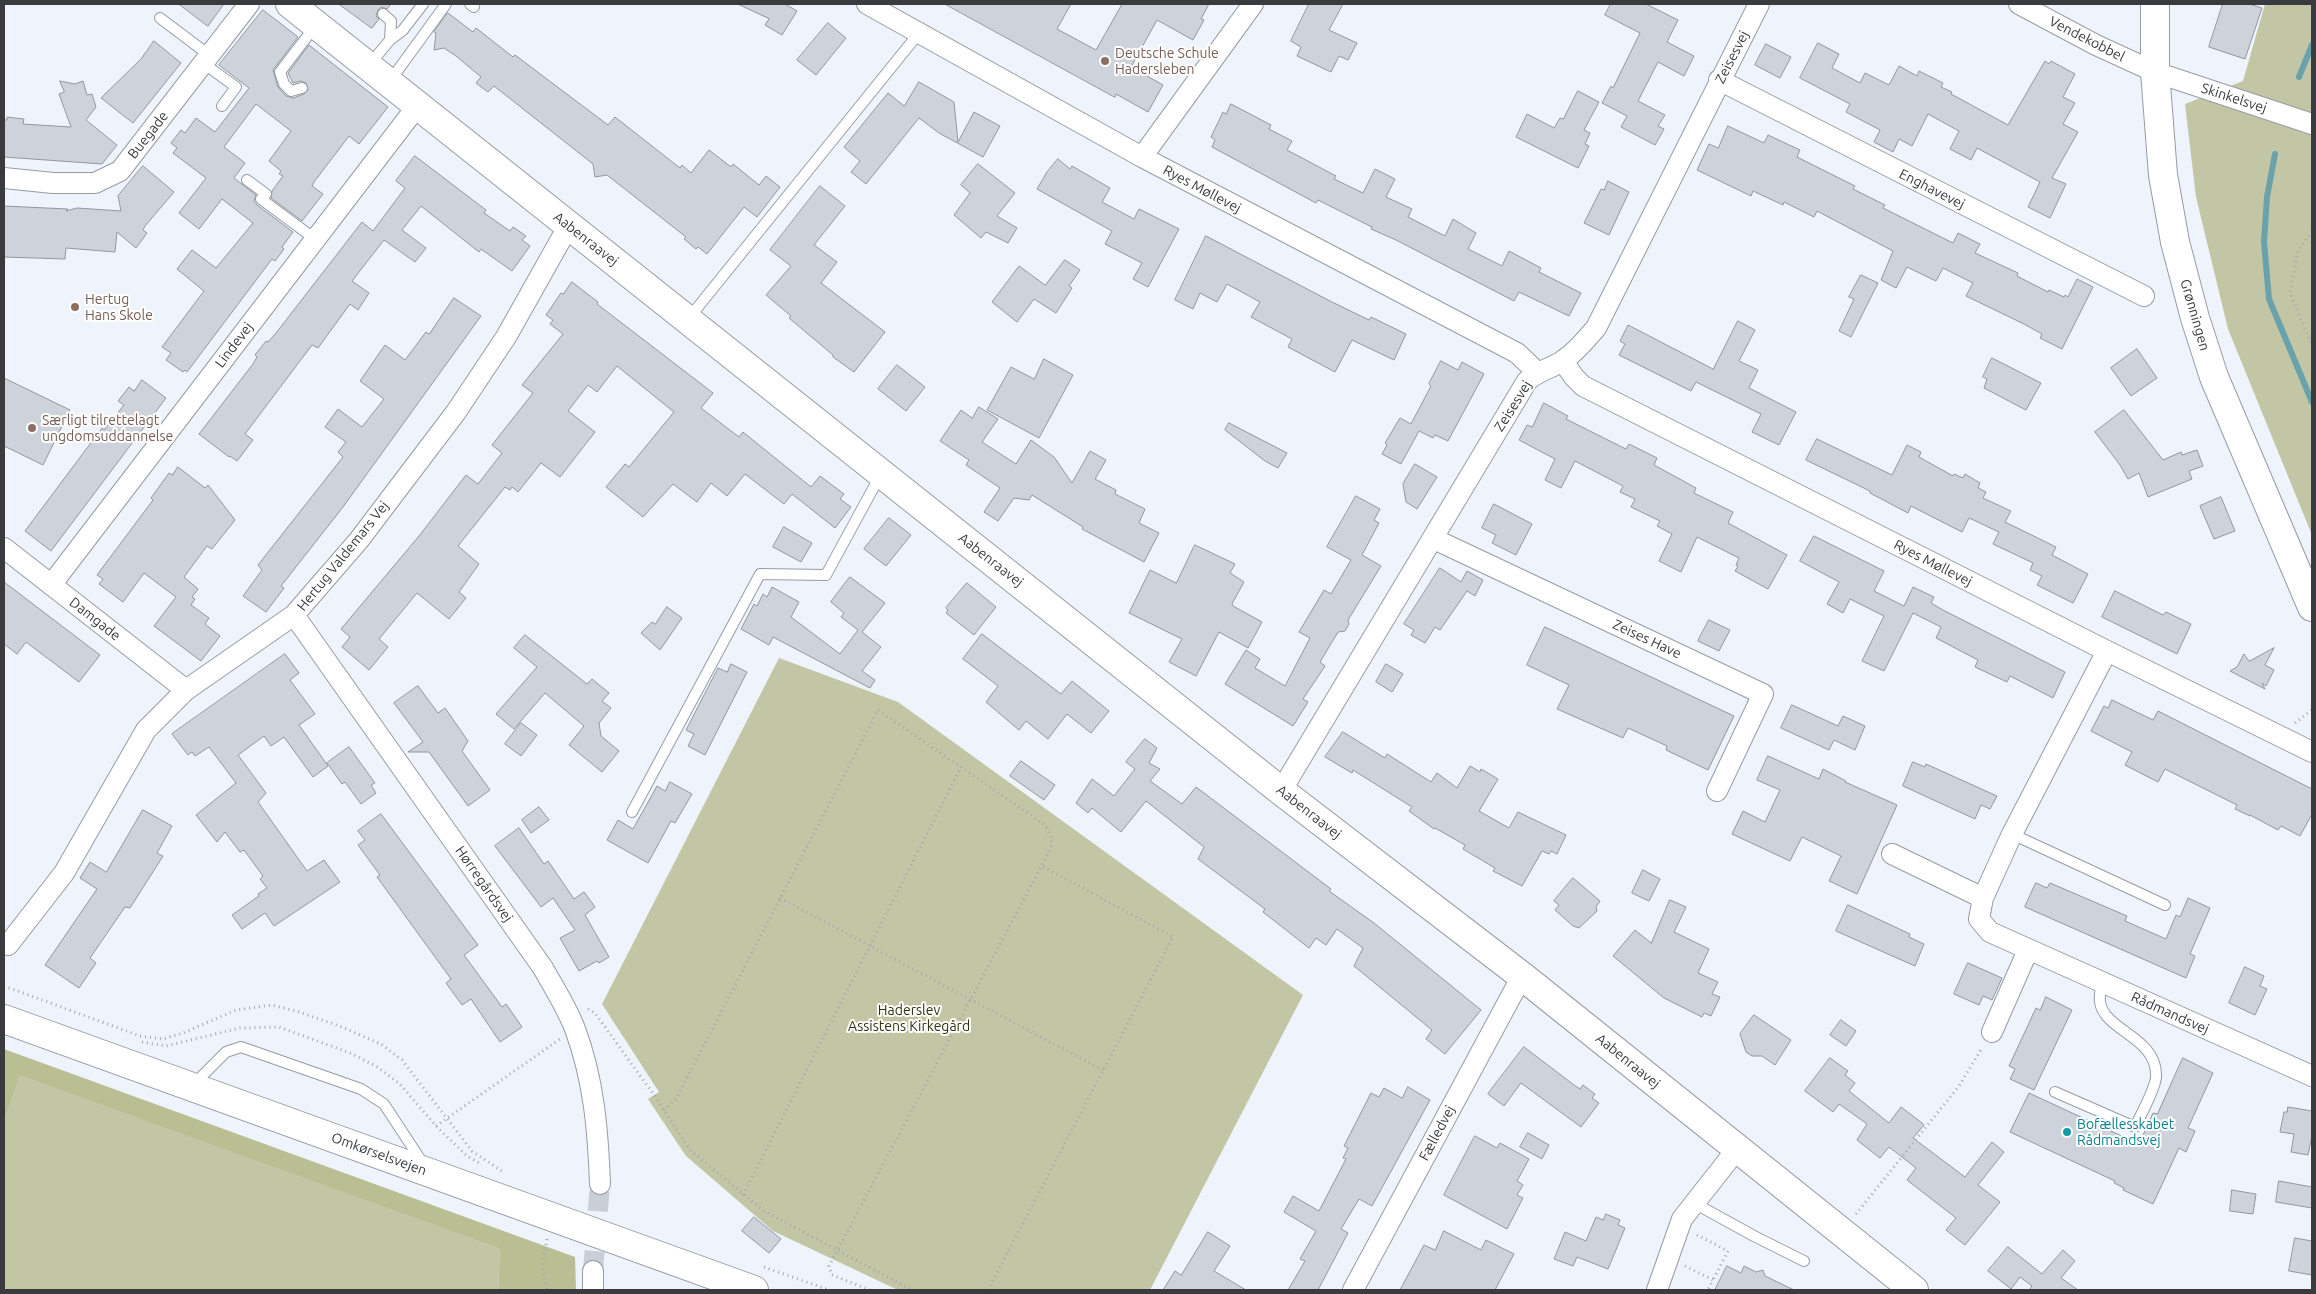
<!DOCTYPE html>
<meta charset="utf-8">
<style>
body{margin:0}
#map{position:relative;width:2316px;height:1294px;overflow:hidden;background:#eef3fc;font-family:Ubuntu,sans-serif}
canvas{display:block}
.frame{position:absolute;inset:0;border:5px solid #393b3f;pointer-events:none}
</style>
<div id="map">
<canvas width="2316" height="1294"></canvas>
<div class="frame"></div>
</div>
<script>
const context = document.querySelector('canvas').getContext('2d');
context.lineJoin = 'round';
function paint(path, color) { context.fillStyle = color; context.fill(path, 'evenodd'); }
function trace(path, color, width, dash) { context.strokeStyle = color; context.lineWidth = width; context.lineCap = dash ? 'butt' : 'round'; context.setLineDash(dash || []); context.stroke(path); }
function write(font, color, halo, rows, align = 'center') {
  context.font = font + ' Ubuntu,sans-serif'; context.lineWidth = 4; context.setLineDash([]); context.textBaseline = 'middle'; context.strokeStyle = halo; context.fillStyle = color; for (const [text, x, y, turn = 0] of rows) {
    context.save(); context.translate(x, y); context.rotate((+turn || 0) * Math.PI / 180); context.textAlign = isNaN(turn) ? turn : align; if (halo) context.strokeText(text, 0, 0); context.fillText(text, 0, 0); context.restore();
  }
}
const green = new Path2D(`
 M2265,4H2312V535L2228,329L2196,197L2185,104L2243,81Z
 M779,658L898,702L1303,995L1150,1290H898L773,1231L686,1156L648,1099L659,1092L602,1004Z
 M20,1074L500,1249L498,1290H4V1122Z`);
const forest = new Path2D(`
 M4,1049L575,1257L576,1290H498L500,1249L20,1075L4,1122Z`);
const stream = new Path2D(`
 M2299,77L2312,45
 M2275,154L2267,197L2264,242L2269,299L2312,402`);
const building = new Path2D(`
 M179,4H224L208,26Z
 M339,4H391L387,9L381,7L378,10L376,16L379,19L372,28Z
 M738,4H785L797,11L782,35L765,25L769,19Z
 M945,4H1071L1057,29L1096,50L1122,4H1209L1201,19L1204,20L1193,40L1157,20L1131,67L1163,85L1148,112L1116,94L1115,97Z
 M1309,4H1343L1329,30L1357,43L1348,60L1339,56L1331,72L1297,56L1301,47L1291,41Z
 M1611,4H1646L1678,20L1667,42L1694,56L1684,76L1658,62L1638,101L1665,115L1658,126L1664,129L1655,145L1621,127L1627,116L1602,103L1611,86L1613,88L1640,33L1605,15Z
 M2223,4H2249L2262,8L2245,59L2209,47Z
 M263,10L298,37L273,70L278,87L286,96L293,98L304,94L308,90L306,83L301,81L293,83L288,73L309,45L388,107L359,144L349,136L314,182L312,186L323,194L302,221L271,198L272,191L283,176L279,174L281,171L269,161L291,131L256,104L224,147L245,163L234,178L256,195L254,201L257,205L293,232L282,247L284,249L275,261L272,259L187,372L185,370L183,372L166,360L171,353L162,347L204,291L177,269L192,250L216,268L253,223L222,199L199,229L179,213L206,178L173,153L177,148L171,143L181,130L185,133L196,118L215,132L249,88L219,65Z
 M448,13L473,32L476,28L513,57L515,55L608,125L615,117L680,168L682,165L691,173L709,150L731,167L733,164L759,185L766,176L780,187L757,217L744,207L707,254L698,247L696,249L684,239L686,237L607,175L595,177L593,164L494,86L488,92L476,83L481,77L456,56L444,48L434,50L436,33L434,32Z
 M828,23L846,38L816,75L797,60Z
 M154,41L181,63L133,123L101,98L141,59Z
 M1818,43L1839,54L1832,68L1860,83L1865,73L1889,85L1899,66L1917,76L1919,71L1943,83L1941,87L1952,92L1951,94L2008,125L2045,61L2049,64L2051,61L2075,74L2063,97L2075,103L2063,124L2078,132L2052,178L2066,184L2050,218L2028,207L2040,182L1977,148L1971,160L1950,149L1959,131L1928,114L1912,146L1899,139L1893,152L1874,142L1880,130L1846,112L1850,104L1800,78Z
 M1766,44L1791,57L1780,78L1755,65Z
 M60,81L75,84L83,81L87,95L92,94L96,107L86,120L117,145L102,164L4,157V120H7V117L24,119L23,124L71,127L59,94L64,92Z
 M919,82L954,102L958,142L974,112L1000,126L983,157L939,133L919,118L866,184L851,172L860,161L844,147L888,93L904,106Z
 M1578,91L1599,102L1584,130L1590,133L1585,144L1589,146L1578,168L1516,137L1527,114L1554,128L1560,118L1563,119Z
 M1231,104L1271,125L1269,129L1292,141L1287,150L1336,176L1334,179L1363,193L1375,169L1395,179L1386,197L1412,209L1408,217L1445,236L1453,219L1476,233L1468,249L1502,266L1509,251L1541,268L1539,272L1581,293L1569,316L1519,292L1514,301L1396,240L1371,229L1372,227L1318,200L1316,203L1212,147L1215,140L1211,137L1223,112L1226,114Z
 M1728,126L1764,143L1768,135L1800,150L1797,157L1855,186L1853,189L1885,205L1883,208L1953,243L1958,233L1980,244L1975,253L2018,273L2017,276L2048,292L2049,290L2064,297L2065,295L2068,297L2077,279L2093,287L2062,349L2040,338L2042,334L2024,324L1966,296L1973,283L1943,268L1936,281L1907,267L1896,288L1881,280L1893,251L1817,211L1814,217L1784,202L1783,205L1753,191L1751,196L1697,170L1709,144L1718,148Z
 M415,156L486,210L484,213L510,231L513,227L526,236L522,240L530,246L512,271L481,249L479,252L421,206L402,230L426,248L415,262L384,240L352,281L369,293L358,310L350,304L318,348L312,345L245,434L253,440L237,461L230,456L229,457L199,434L253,364L257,357L255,355L266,341L268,342L276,333L362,222L373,231L405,188L396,181Z
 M1058,159L1070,169L1072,166L1110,188L1102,202L1134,219L1139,209L1179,229L1148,287L1133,279L1142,263L1105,244L1112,231L1037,189L1047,172Z
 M978,164L1015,193L997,216L1017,228L1008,243L986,232L981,238L954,215L970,193L961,185Z
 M143,166L174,192L145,226L143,230L147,233L136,248L117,232L115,252L66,248L65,259L4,257V206L68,209L66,211L77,208L121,211L118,196Z
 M1608,181L1629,192L1609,235L1584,223L1601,189L1604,190Z
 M820,186L845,206L814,245L837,262L821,283L885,332L854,372L833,357V355L789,318L791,316L766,295L791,266L770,250Z
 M1206,236L1330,301L1369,320L1371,317L1406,334L1394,360L1352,340L1335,372L1288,347L1292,339L1251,317L1260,302L1227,284L1217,302L1200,293L1193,309L1175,300Z
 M1065,260L1080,270L1069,286L1072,288L1056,313L1034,299L1017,322L992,302L1019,266L1045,285Z
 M1861,275L1878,283L1851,337L1839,331L1854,299L1849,297Z
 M572,282L598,302L597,304L713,393L701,408L739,437L743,432L811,487L820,476L844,494L840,499L851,507L835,528L792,494L784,504L745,474L727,496L711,483L697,502L673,484L643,517L606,487L625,464L629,467L674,412L617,366L597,392L588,385L568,411L595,432L560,477L541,463L518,492L512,487L510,490L505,487L458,546L479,564L459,592L466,598L449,619L417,593L379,639L388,647L369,670L342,647L350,637L341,629L419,536L466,475L478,484L502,453L492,445L533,393L522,385L563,334L550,324L553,320L546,315L561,293L563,294Z
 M454,298L481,316L343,507L281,586L284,588L266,612L243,596L262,570L258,565L343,457L338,452L346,442L325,427L338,409L362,427L384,399L360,381L385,345L405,360L426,332L429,334Z
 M1738,321L1755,330L1739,361L1758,370L1749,388L1796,412L1779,445L1752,432L1761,414L1696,382L1691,391L1619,355L1625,344L1620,341L1628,325L1713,369Z
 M2137,349L2157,378L2131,396L2111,368Z
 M1992,358L2041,383L2026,410L1984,388L1987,379L1983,377Z
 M1044,359L1073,375L1039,438L987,410L1011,367L1034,379Z
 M1441,361L1458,370L1462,362L1484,374L1448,441L1435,435L1433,438L1419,431L1401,464L1382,454L1387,445L1385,443L1400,418L1411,424L1431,386L1429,384Z
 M897,365L925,387L906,411L878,389Z
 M4,378L70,410L43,465L4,446Z
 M142,380L166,398L51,551L25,531L102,428L104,430L124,405L118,401L129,387L134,391Z
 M1544,403L1568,416L1566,419L1626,449L1629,444L1657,458L1654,465L1696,488L1694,493L1733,512L1728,523L1787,555L1768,589L1735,571L1738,566L1736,565L1739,558L1697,537L1681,572L1659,561L1672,534L1657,526L1660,521L1631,507L1635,499L1620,492L1623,486L1575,461L1561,488L1545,480L1555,459L1519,440L1527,425L1532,427Z
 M979,407L998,419L982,442L1016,464L1031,440L1054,457L1072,483L1090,451L1106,460L1095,479L1116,490L1115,494L1145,509L1139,523L1159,533L1144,562L1082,529L1083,527L1032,495L1029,500L1014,498L998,521L984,512L1000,488L966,465L969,460L940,441L961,410L972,418Z
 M2124,410L2163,460L2181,452L2182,455L2197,450L2203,466L2189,471L2192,479L2148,497L2139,473L2128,479L2120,465L2095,432Z
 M1229,423L1287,453L1278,468L1265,461L1225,430Z
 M1817,439L1892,475L1907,445L1921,452L1919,457L1953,476L1954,474L1963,478L1965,474L1980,483L1978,488L1986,492L1983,498L2011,511L2005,522L2056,547L2052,555L2088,574L2073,603L2037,585L2042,576L2030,570L2033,563L1993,544L1999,532L1969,518L1962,532L1911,506L1908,513L1870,493V491L1806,460Z
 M1415,464L1437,477L1417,509L1406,502L1403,484Z
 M178,467L205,488L208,485L235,520L212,549L207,546L184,577L198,589L192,597L195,599L191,605L209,618L205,624L220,636L201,661L154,626L176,597L144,573L123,602L99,584L103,579L97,575L153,500L151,498L169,473L172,475Z
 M1356,496L1380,509L1374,520L1379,523L1362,555L1381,566L1348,620L1349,624L1345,631L1338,632L1320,662L1325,666L1303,699L1308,702L1293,726L1225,684L1246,650L1260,659L1255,668L1285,686L1310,638L1299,632L1324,590L1331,594L1351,560L1327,547Z
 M2221,497L2235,531L2214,539L2200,506Z
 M1494,504L1532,524L1516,555L1492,543L1496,535L1482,528Z
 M889,518L911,535L886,566L864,549Z
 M784,527L812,543L801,562L773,547Z
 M1814,536L1884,571L1874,591L1904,606L1913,587L1934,597L1931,603L1943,610L2065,672L2053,698L2010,676L2007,682L1975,667L1978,660L1936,638L1941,627L1913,613L1884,671L1862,661L1884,616L1850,599L1843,613L1827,604L1839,582L1800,561Z
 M1195,545L1235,564L1230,573L1244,582L1232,604L1233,606L1262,622L1248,648L1219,632L1196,676L1169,662L1182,639L1129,613L1150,570L1176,583Z
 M1440,568L1461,582L1467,571L1483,580L1475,596L1467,591L1440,630L1435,627L1425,643L1411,635L1414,630L1404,624Z
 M850,577L885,603L862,632L881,647L862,671L875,680L870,688L773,637L769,645L741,629L754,604L757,606L763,594L767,597L772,587L799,602L791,617L840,654L858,630L841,617L844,613L831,602Z
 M4,582L100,655L79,682L26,642L17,654L4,644Z
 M967,583L996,607L974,635L946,613L948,610L946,608Z
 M2115,591L2163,615L2166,612L2191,624L2177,654L2102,617Z
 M667,607L682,618L660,650L641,633L652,622L655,624Z
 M1709,620L1730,630L1719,651L1698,641Z
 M1545,627L1734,716L1708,770L1666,750L1667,746L1628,728L1623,738L1557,709L1569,685L1527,665Z
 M982,634L1061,694L1072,681L1109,711L1091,733L1067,714L1048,739L1026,721L1019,730L986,702L998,686L963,659Z
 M525,635L587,684L592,679L609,693L602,701L611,708L599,723L601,736L619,751L602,772L569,745L584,726L545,693L514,729L496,714L537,667L514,648Z
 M2274,648L2265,665L2274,670L2266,686L2262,683L2265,689L2230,671L2237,667L2244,654L2249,661Z
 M285,654L299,673L290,680L315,714L299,725L328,766L313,777L284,737L271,746L264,736L238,755L266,793L258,802L307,871L324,860L340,882L274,926L265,913L242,929L232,915L259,896L258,894L267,888L260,879L263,876L244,850L240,852L225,832L217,842L196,815L236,783L209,747L195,756L192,752L188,755L172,734Z
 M731,664L747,672L705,755L688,746L694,734L686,730L718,668L727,672Z
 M1386,664L1403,674L1392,692L1376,682Z
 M418,686L438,713L445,708L468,741L462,751L490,790L468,806L429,752H408L423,742L394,703Z
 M2112,700L2153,720L2158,711L2312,789V814L2300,836L2281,826L2278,830L2250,815V816L2235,809L2237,805L2165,769L2158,782L2125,765L2132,752L2091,731L2104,706L2108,708Z
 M1792,705L1838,726L1843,716L1865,726L1855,750L1834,740L1829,750L1781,728Z
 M521,723L537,735L521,756L505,744Z
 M1343,732L1385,758L1387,754L1431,782L1437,773L1457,788L1470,766L1480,772L1481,769L1498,779L1479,811L1509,828L1518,812L1566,835L1557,854L1551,851L1549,854L1542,851L1522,886L1493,871L1495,868L1463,849L1465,845L1435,828L1434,829L1409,811L1412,807L1353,770L1352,773L1325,757Z
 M1145,739L1157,748L1149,763L1160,769L1150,781L1182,804L1196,787L1331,889L1329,891L1374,923L1481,1010L1445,1054L1426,1039L1432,1030L1354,966L1363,948L1337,929L1326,945L1316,938L1309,948L1263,912L1265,909L1198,859L1204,847L1146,801L1121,832L1092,808L1088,813L1076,803L1092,779L1114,796L1135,769L1126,762Z
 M349,747L375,783L371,785L376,793L361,804L345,782L342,784L327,763Z
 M1768,756L1819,779L1823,769L1846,781L1845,782L1897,805L1857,894L1829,881L1841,856L1802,837L1790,861L1732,834L1743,811L1765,822L1780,790L1757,780Z
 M1021,761L1055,785L1044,800L1010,776Z
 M1913,762L1925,767L1926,764L1997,796L1990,809L1981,805L1975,819L1903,786Z
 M670,782L692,794L675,823L671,821L648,863L607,840L618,820L633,829L657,786L665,791Z
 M539,807L549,820L531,833L522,820Z
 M143,810L172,826L157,853L163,856L130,908L125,907L90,958L96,963L79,988L45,965L97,889L80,878L90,862L106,872Z
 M381,814L478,945L464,955L502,1007L506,1004L522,1027L500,1042L471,999L462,1005L446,983L451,979L377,877L380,875L358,845L365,840L358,831Z
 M519,828L544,864L548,861L574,899L584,892L595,907L585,915L609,957L599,963L597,961L579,971L560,938L575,930L553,898L541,907L495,846Z
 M1643,870L1660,879L1649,901L1632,893Z
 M1573,878L1600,901L1596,907L1597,911L1579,928L1573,926L1555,910L1559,905L1554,901Z
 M2036,883L2047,888L2050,883L2127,916L2125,921L2166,939L2176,915L2180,917L2188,898L2210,908L2190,954L2195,956L2186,978L2025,907Z
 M1670,900L1686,907L1674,932L1709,949L1698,973L1718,982L1712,994L1720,997L1711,1016L1704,1013L1702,1017L1664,998L1613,956L1635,930L1651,943Z
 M1848,905L1910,934L1909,937L1924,944L1915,966L1836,931Z
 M1968,963L2002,978L1992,1000L1983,996L1979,1005L1954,994Z
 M2245,967L2264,976L2260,986L2267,989L2255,1015L2229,1003Z
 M2046,997L2072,1010L2034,1090L2010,1079L2015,1069L2009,1066L2036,1008L2040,1010Z
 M1754,1015L1791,1040L1775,1065L1762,1056H1752L1746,1052L1740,1034Z
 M1841,1020L1856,1031L1846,1046L1830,1035Z
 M1524,1047L1574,1085L1580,1089L1583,1085L1595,1094L1592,1098L1599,1103L1581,1127L1521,1083L1504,1106L1488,1094Z
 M1830,1058L1848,1071L1845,1075L1855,1083L1849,1091L1889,1123L1901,1107L1922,1123L1924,1125L1913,1138L1965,1177L1992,1142L2004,1152L1978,1185L2000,1202L1965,1245L1946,1230L1956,1218L1907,1180L1916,1168L1889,1147L1880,1158L1857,1140L1867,1124L1839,1104L1833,1112L1805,1091Z
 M2183,1058L2213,1073L2188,1128L2195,1131L2186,1152L2179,1148L2153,1204L2123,1190L2124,1188L2114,1183L2115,1181L2010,1132L2029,1093L2139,1144L2153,1113L2157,1114Z
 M1408,1087L1430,1100L1372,1206L1359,1199L1341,1229L1348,1233L1318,1290H1288L1305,1261L1300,1259L1316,1231L1284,1212L1293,1196L1319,1211L1346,1159L1343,1158L1348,1148L1344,1146L1371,1093L1379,1097L1384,1088L1402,1098Z
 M2288,1107L2312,1111V1136L2308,1155L2291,1152L2294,1134L2280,1132L2284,1112H2287Z
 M1528,1133L1549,1145L1542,1159L1520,1147Z
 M1475,1136L1497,1148L1500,1143L1529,1159L1517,1181L1523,1185L1517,1195L1523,1198L1507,1229L1444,1195Z
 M2279,1181L2312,1187V1208L2276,1202Z
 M2232,1190L2256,1194L2253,1214L2230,1211Z
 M1606,1214L1620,1220L1618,1225L1625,1228L1608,1269L1577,1257L1573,1266L1554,1259L1565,1232L1586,1241L1596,1217L1603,1220Z
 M754,1217L781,1239L769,1253L742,1231Z
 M1444,1231L1481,1250L1486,1240L1514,1254L1495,1290H1400L1424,1245L1435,1250Z
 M1208,1232L1230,1246L1214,1271L1246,1290H1163L1175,1271L1181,1275Z
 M2295,1238L2312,1241V1275L2289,1271Z
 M2008,1247L2042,1274L2063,1250L2075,1261L2061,1278L2078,1290H2029L2032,1286L2020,1277L2011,1289L1988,1271Z
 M1727,1266L1741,1273L1744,1266L1756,1272L1763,1270L1765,1276L1794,1290H1715Z`);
const streetTunnel = new Path2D(`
 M593,1271L600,1184`);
const path = new Path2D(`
 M2312,231L2298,251L2290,293L2312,346
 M2295,723L2312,710
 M780,898L1103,1070
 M4,986L140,1036L163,1039L183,1033L236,1010L272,1005L296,1011L342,1027L381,1044L402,1060L472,1151L503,1172
 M588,1009L595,1013L654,1095L690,1150L764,1211L912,1290
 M142,1042L166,1046L240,1028L279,1027L350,1053L376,1066L399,1083L436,1126L467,1156L481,1164
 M664,1110L676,1099L878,710L1045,825L1052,838L1051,848L829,1266L832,1275L870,1290
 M436,1126L560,1039
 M743,1195L961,767
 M1856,1214L1959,1086L1982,1048
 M1697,1235L1728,1251L1713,1280
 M547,1239L542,1266L547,1290
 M1685,1266L1713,1280L1708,1290
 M764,1267L829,1290
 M988,1290L1173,937L1042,866`);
const lane = new Path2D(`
 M470,4L474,7
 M160,18L209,55
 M390,40L403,30L423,4
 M203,63L236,87L222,106
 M369,65L390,40L391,21L383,14
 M390,81L446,4
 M302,88L291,91L284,84L280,72L316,25
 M247,180L266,194L261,199L315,239
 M689,318L919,33
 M632,812L760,574L826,575L881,474
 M2012,834L2165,905
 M193,1085L226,1052L241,1047L361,1089L384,1104L424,1165
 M2055,1092L2135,1127C2141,1114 2155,1090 2156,1077C2158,1037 2104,1031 2100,1002C2099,997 2101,989 2101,983
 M1694,1203L1754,1236L1804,1261`);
const street = new Path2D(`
 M867,4L1142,157L1517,353L1537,372
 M2019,4L2096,45L2155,72L2312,124
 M1719,80L2144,296
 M1142,157L1253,4
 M4,178L53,183H95L120,171L249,4
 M1563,361L1574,377L1583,386L2107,651L2312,752
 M1434,539L1763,694L1717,791
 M4,548L186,690
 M51,585L418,105
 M294,615L543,968C554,988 567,1008 575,1029C594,1080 598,1131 600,1184
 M2107,651L2012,834L1983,898L1979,919L1990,932L2312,1076
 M1281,791L1527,381C1540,369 1552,369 1565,359C1577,351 1586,339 1596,328L1759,4
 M1892,854L1983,898
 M8,945L64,873L146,730L186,690L294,615L359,540L456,412L506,337L569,225
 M1992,1032L2028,950
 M593,1271V1290
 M1353,1290L1522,976
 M1657,1290L1682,1219L1737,1149`);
const secondary = new Path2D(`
 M290,4L1281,791L1522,976L1914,1290
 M2155,4V72L2163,175L2175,242L2195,318L2214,377L2312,607
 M4,1019L754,1290`);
const markers = [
 [1105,61,5,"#8d6e63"],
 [75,307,5,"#8d6e63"],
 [32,428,5,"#8d6e63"],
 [2067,1132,5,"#0f9aa8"]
];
const streetNames = [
 ["Vendekobbel",2087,39,27],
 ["Zeisesvej",1732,57,-63],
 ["Skinkelsvej",2234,98,18],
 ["Buegade",148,135,-52],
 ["Ryes Møllevej",1202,189,28],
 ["Enghavevej",1932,189,27],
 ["Aabenraavej",586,239,38],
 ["Grønningen",2195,315,74],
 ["Lindevej",234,345,-53],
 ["Zeisesvej",1513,406,-58],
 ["Hertug Valdemars Vej",343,556,-51],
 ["Aabenraavej",991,560,38],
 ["Ryes Møllevej",1933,563,27],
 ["Damgade",95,619,38],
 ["Zeises Have",1647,639,25],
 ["Aabenraavej",1309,812,38],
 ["Hørregårdsvej",484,884,55],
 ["Rådmandsvej",2170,1013,24],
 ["Aabenraavej",1628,1061,39],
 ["Fælledvej",1437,1133,-62],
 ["Omkørselsvejen",379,1154,20]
];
const educationNames = [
 ["Deutsche Schule",1115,53],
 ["Hadersleben",1115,69],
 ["Hertug",85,299],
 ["Hans Skole",85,315],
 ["Særligt tilrettelagt",42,420],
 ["ungdomsuddannelse",42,436]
];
const parkNames = [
 ["Haderslev",909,1010],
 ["Assistens Kirkegård",909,1026]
];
const cultureNames = [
 ["Bofællesskabet",2077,1124],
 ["Rådmandsvej",2077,1140]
];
paint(green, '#c2c6a4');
paint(forest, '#babf93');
trace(stream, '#6aa2ac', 6);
paint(building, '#ced3db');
trace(building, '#92979f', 1);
trace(streetTunnel, '#caced6', 20, [20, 10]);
trace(lane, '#979ca4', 12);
trace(street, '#979ca4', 22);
trace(secondary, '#979ca4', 30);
trace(path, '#a3a7ae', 3, [1, 4]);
trace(lane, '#fff', 10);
trace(street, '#fff', 20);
trace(secondary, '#fff', 28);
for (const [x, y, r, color] of markers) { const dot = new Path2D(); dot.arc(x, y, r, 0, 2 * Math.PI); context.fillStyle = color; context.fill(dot); trace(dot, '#fff', 2); }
write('14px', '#393b3f', '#fff', streetNames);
write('14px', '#785e54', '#fff', educationNames, 'left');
write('14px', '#2f320e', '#fff', parkNames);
write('14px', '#0d838f', '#fff', cultureNames, 'left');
</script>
